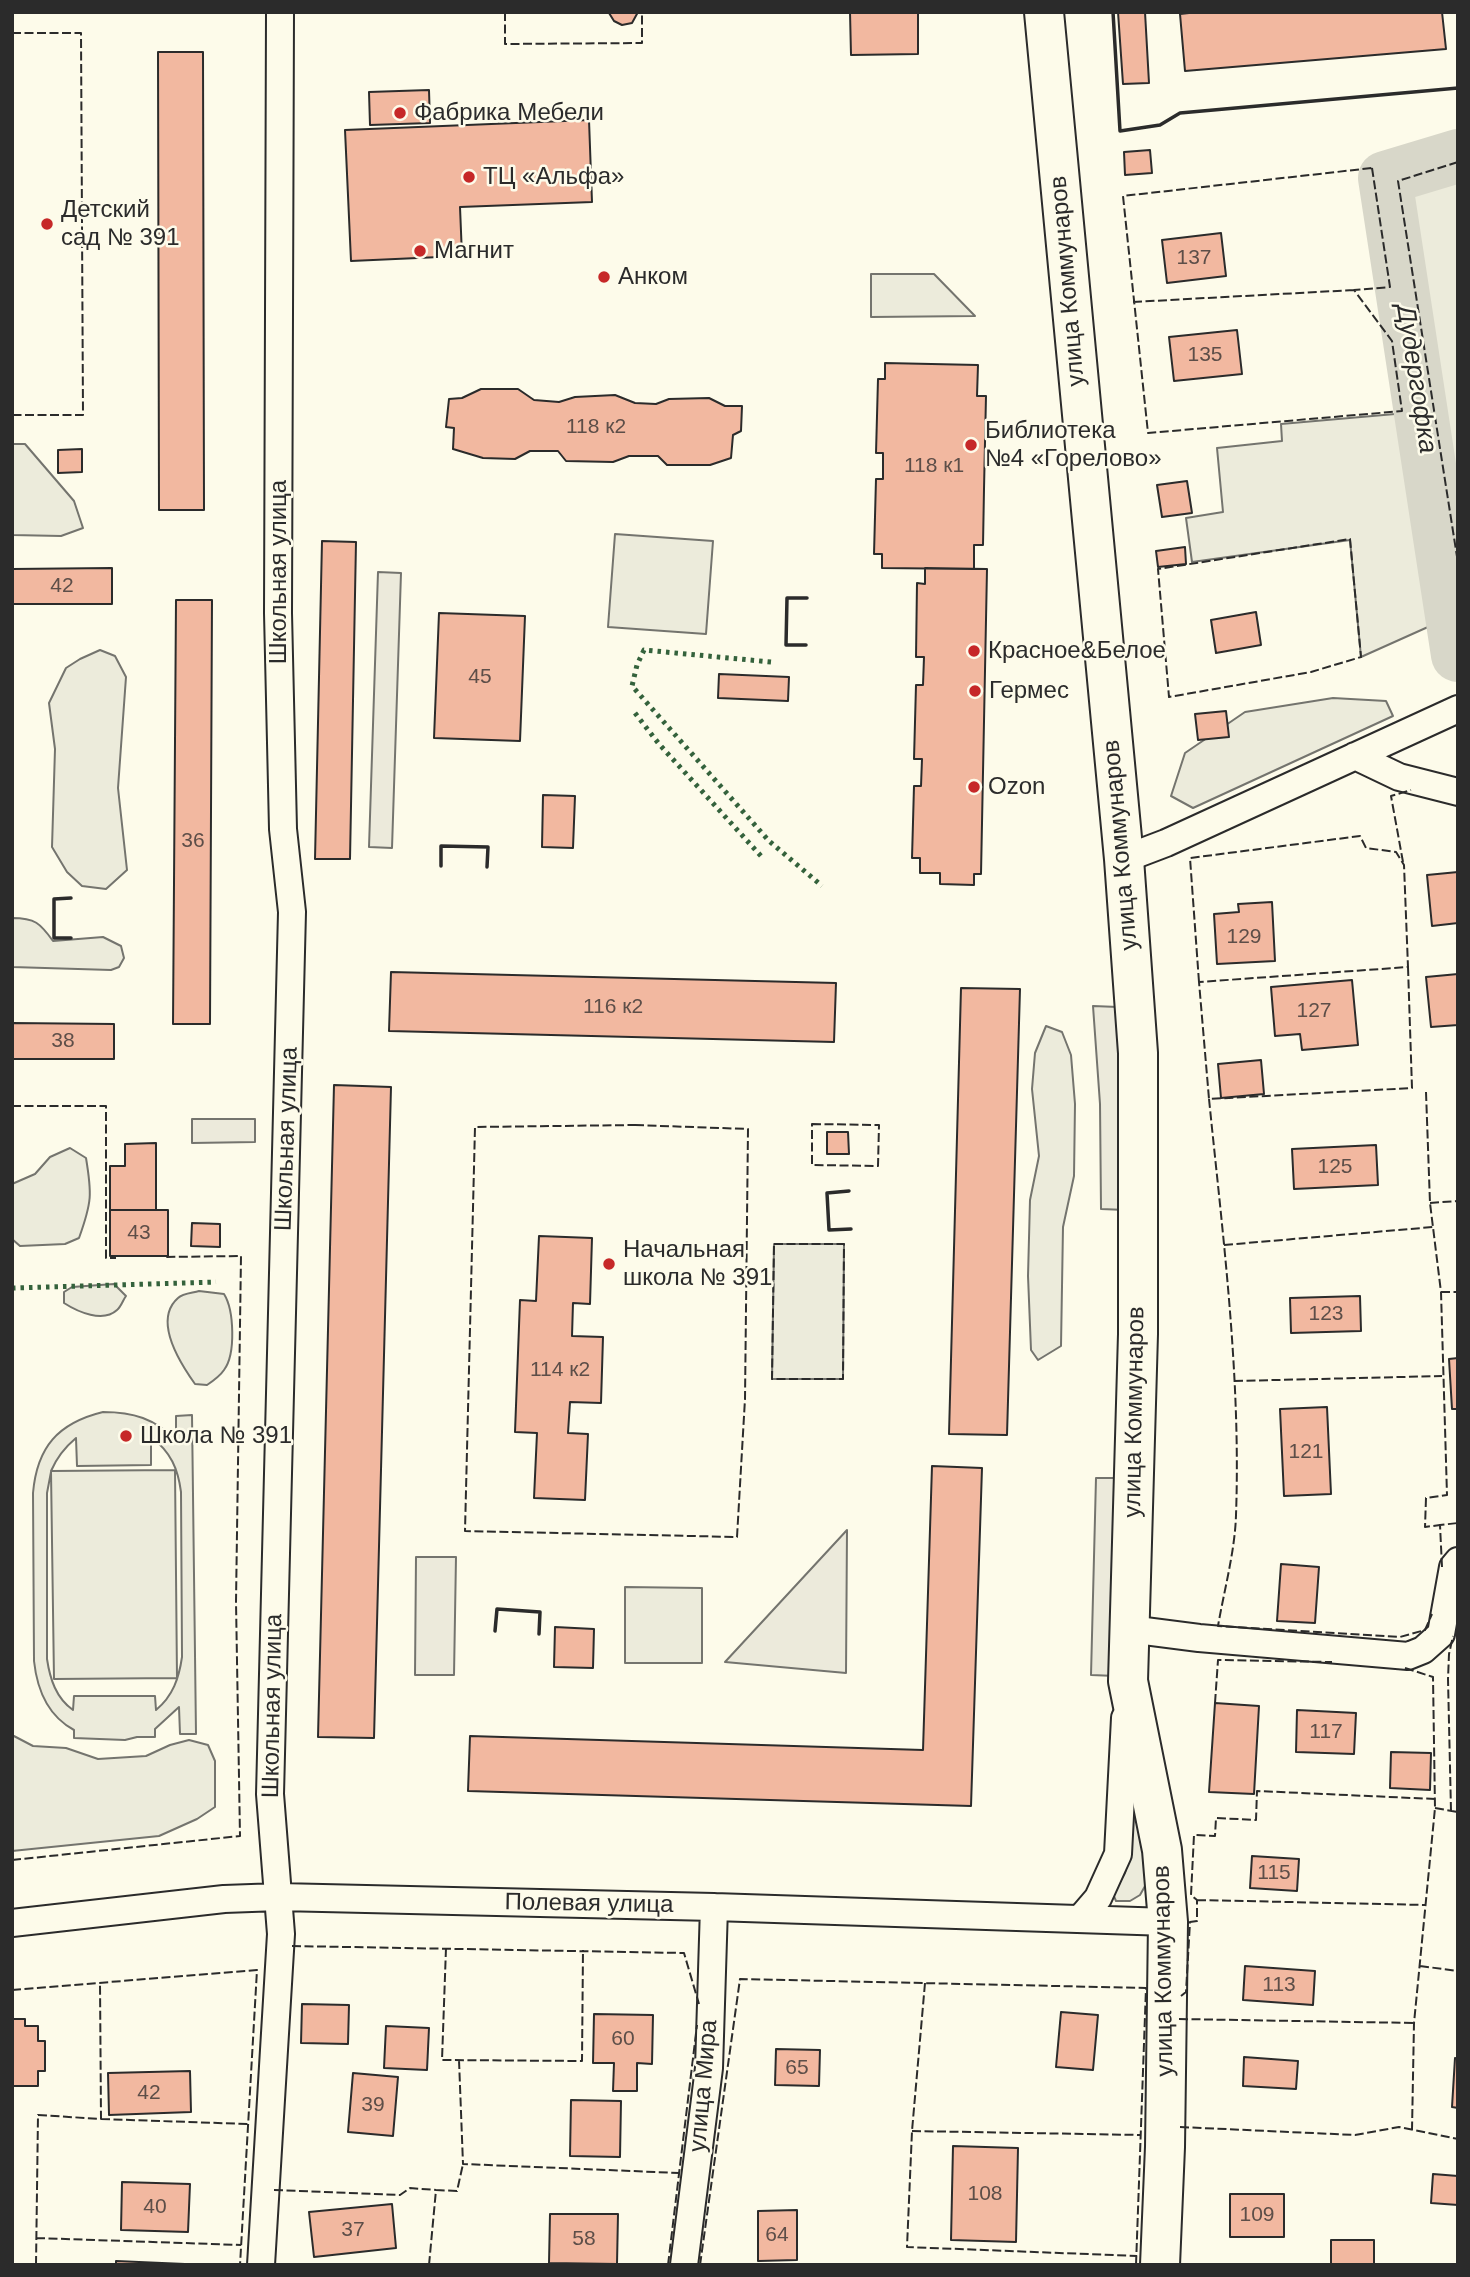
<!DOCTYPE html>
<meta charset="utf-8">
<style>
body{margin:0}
#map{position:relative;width:1470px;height:2277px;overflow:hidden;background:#fdfbea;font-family:Arial,sans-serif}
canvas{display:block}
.frame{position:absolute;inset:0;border:14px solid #2b2b2b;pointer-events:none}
</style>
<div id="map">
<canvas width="1470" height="2277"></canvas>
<div class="frame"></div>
</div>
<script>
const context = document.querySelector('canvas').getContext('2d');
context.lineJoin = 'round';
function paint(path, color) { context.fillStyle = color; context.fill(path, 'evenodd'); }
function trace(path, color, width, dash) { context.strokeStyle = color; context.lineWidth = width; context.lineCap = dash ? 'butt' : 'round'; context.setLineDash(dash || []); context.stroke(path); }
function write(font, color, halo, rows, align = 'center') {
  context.font = font + ' Arial,sans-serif'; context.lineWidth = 5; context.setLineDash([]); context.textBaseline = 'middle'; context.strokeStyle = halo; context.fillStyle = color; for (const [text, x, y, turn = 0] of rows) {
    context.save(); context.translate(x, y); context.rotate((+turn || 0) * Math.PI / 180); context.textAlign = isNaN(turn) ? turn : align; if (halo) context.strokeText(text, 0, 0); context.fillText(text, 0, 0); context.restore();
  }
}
const green = new Path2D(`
 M1458,162V563L1398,181Z
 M871,274H934L975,316L871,317Z
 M1418,412L1448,618L1361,657L1350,540L1192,562L1186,518L1223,512L1217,448L1282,441L1281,424Z
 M12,444H25L74,501L83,528L61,536L12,535Z
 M615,534L713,541L706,634L608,627Z
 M100,650L115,656L126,677L118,788L127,870L106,889L82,886L67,872L52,847L55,749L49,703L66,668L80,659Z
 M1333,698L1386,701L1393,716L1193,808L1171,796L1185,753L1245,712Z
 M12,918C35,918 40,923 53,941L103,937L121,946L124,958L119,967L111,970L12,967Z
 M1046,1026L1062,1032L1071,1055L1075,1104L1074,1176L1063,1227L1061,1346L1038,1360L1031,1350L1028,1276L1030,1200L1039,1156L1032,1089L1035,1053Z
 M70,1148L86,1158C92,1194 92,1202 79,1238L65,1244L20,1246L12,1239V1184L35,1174L50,1157Z
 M774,1244H844L843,1379H772Z
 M114,1284L126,1296C123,1300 121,1307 117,1310C103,1323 78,1312 64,1303V1292L72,1287Z
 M199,1291L224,1294C234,1310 236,1354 224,1370C220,1376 213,1381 207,1385L195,1384C180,1363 153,1320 178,1298C183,1293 192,1293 199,1291Z
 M103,1412C131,1412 157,1418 176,1442V1416L192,1415L196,1734H180L179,1707L155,1729V1737H137L125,1740L74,1738V1730C48,1716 37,1689 34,1661L33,1493C37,1447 58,1423 103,1412ZM151,1437C171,1452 178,1469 181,1492L182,1657C179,1678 173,1696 156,1710L155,1696H74L73,1710C56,1698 50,1679 47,1659V1493L51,1472L54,1679L177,1678L175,1470L51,1471C57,1457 64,1448 76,1438L77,1466L151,1465Z
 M625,1587L702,1588V1663H625Z
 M12,1735L33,1746L66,1748L98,1759L146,1756L170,1745L189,1740L208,1745L215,1761V1807L197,1819L159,1836L12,1851Z
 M1132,1792L1149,1879L1140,1895L1130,1901H1116L1113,1894L1125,1873L1128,1861Z`);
const parking = new Path2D(`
 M378,572L401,573L392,848L369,847Z
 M1093,1006L1118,1007L1126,1210L1101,1209L1100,1104Z
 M192,1119H255V1142L192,1143Z
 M1096,1478H1121L1116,1676L1091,1675Z
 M847,1530L846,1673L725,1662Z
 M416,1557H456L454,1675H415Z`);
const river = new Path2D(`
 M1458,156L1385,178L1458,655`);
const building = new Path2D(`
 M638,12L632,23L622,25L614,21L609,13Z
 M850,12H918V54L851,55Z
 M1118,12H1145L1149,83L1123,84Z
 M1198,12H1442L1446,49L1185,71L1180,14Z
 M158,52H203L204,510H159Z
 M429,90L430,123L370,125L369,92Z
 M589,120L592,202L460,207L462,256L351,261L345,130Z
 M1150,150L1152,173L1125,175L1124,152Z
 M1221,233L1226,276L1167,283L1162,240Z
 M1237,330L1242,374L1174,381L1169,337Z
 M885,363L978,365L977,396H986L984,489L983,545H974V569L882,568V554H874L876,479H883V453H876L878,379H885Z
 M481,389H518L534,400L559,402L575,397L615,395L635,403L656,404L669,399L709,398L725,406H742L741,431L733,435L731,458L710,465H667L658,456H629L613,462L566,461L558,451H530L515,459L483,458L453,449L454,428L446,427L449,399L462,398Z
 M82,449V472L58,473V450Z
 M1187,481L1192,513L1162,517L1157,485Z
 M322,541L356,542L350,859H315Z
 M1185,547L1186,564L1158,567L1156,551Z
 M112,568V604H12V569Z
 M925,568L987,569L981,874H974V885L940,884V873H920V858H912L914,786H921L922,759H914L916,685H923L924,657H916L917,583L925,584Z
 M176,600H212L210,1024H173Z
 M1256,612L1261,645L1216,653L1211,620Z
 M439,613L525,616L520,741L434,738Z
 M719,674L789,677L788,701L718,698Z
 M1226,711L1229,737L1198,740L1195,714Z
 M543,795L575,796L573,848L542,847Z
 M1458,872V923L1432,926L1427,875Z
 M1272,902L1275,961L1217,964L1214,914L1239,912L1238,904Z
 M391,972L836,983L834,1042L389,1031Z
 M1458,974V1025L1431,1027L1426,977Z
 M1352,980L1358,1045L1302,1050L1300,1034L1275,1036L1271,987Z
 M961,988L1020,989L1007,1435L949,1434Z
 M12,1023L114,1024V1059H12Z
 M1261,1060L1264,1094L1221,1098L1218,1064Z
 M334,1085L391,1087L374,1738L318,1737Z
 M827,1132H848L849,1154H827Z
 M156,1143V1210H110V1166H125V1144Z
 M1376,1145L1378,1185L1294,1189L1292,1149Z
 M110,1210H168V1256H110Z
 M192,1223L220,1224V1247L191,1246Z
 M539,1236L592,1238L590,1304L573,1303L572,1336L603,1337L601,1403L570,1402L568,1433L588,1434L585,1500L534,1498L537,1433L515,1432L520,1300L536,1301Z
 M1360,1296L1361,1331L1291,1333L1290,1298Z
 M1458,1358V1409H1452L1449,1359Z
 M1327,1407L1331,1494L1284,1496L1280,1409Z
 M932,1466L982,1468L971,1806L468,1791L470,1736L923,1750Z
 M1281,1564L1319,1567L1315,1623L1277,1621Z
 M555,1627L594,1629L593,1668L554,1667Z
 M1215,1703L1259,1706L1254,1794L1209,1792Z
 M1297,1710L1356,1713L1354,1754L1296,1752Z
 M1391,1752L1431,1753L1430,1790L1390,1788Z
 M1252,1856L1299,1859L1297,1891L1250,1888Z
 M1245,1966L1315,1971L1313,2005L1243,2000Z
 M302,2004L349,2005L348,2044L301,2043Z
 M1061,2012L1098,2015L1093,2070L1056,2067Z
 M594,2014L653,2015L652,2064L637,2063V2091H613L614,2063H593Z
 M12,2019H25V2026H38V2041H45V2071H38V2086H12Z
 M386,2026L429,2028L427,2070L384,2068Z
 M776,2049L820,2050L819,2086L775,2085Z
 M1244,2057L1298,2061L1296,2089L1243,2086Z
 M1455,2058L1458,2059V2108L1452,2107Z
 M190,2071L191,2112L109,2115L108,2073Z
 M353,2073L398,2077L393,2136L348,2132Z
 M571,2100L621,2101L620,2157L570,2156Z
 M953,2146L1018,2148L1016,2242L951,2240Z
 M1433,2174L1458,2176V2205L1431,2203Z
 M122,2182L190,2184L188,2232L121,2230Z
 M1230,2194H1284V2237H1230Z
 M392,2204L396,2248L314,2257L309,2212Z
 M797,2210V2260L758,2261V2211Z
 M550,2214H618L617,2264L549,2263Z
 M1331,2240H1374V2265H1331Z
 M116,2261L185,2264V2265H116Z`);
const street = new Path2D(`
 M1355,756L1399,777L1458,792
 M1124,859L1166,843L1458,709
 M1129,1629L1199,1638L1408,1656L1423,1650L1441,1634L1453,1567L1458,1561
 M1080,1919L1098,1898L1118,1854L1125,1718
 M12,1923L224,1899L279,1897L714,1907L1168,1922
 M261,2265L281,1934L270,1794L292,912L283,829L278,613L280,12
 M684,2265L709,2068L714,1907`);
const secondary = new Path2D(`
 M1044,12L1124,859L1138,1053V1334L1128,1681L1162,1850L1168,1922L1165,2147L1160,2265`);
const hedge = new Path2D(`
 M771,662L644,650L637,665L632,686L769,841L822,886
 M635,713L659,744L761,856
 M12,1288L216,1282`);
const fence = new Path2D(`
 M505,12V44L642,43V12
 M12,33H81L83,415H12
 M1458,162L1398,181L1458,563
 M1372,168L1390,287L1354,290L1392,341L1402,411L1148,433L1123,196Z
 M1133,302L1354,290
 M1350,539L1361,657L1311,672L1169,697L1158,569Z
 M1403,862L1391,796L1411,790
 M1408,967L1412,1088L1209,1099L1199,982Z
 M1199,982L1190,858L1360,836L1366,848L1396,852L1404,865L1408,967
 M1426,1092L1430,1203L1441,1292L1447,1495L1426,1498L1425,1527L1440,1525
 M1209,1099C1223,1237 1241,1377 1236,1515C1235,1551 1224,1591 1218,1626L1400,1637L1425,1630L1432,1614
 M12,1106H106V1258H116
 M812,1124L879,1125L878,1166L812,1165Z
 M635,1125L748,1129L745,1399L737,1537L465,1531L475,1127Z
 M1430,1203L1458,1201
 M774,1244H844L843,1379H772Z
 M1224,1245L1433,1227
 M1441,1292H1458
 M1234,1381L1442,1376
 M1442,1567L1440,1525L1458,1523
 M1405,1668L1433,1677L1435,1808L1414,2023L1412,2130
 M1215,1703L1218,1660L1332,1662
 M1435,1808L1458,1812
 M1451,1811L1448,1679L1449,1654L1453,1636
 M12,1860L240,1836L236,1602L241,1256L165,1257
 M1197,1900L1426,1905
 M292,1946L684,1953L699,2004
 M446,1948L442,2060L582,2061L583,1950
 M1420,1966L1458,1971
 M925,1983L912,2131L907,2247L1137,2256
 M12,1990L257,1970L240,2265
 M1181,1996L1186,1992L1190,1922L1197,1921V1900L1191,1895L1194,1835L1215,1836L1216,1818L1256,1820L1257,1791L1435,1799
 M1179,2019L1414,2023
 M459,2060L463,2164L679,2173
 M101,2119L248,2124
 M1180,2127L1355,2135L1399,2127L1458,2139
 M912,2131L1141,2135
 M274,2190L400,2195L410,2188L436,2190
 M36,2238L241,2245
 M36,2265L38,2115L101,2119L100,1983
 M429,2265L436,2190L457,2191L463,2164
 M668,2265L697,2025
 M700,2265L740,1979L1146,1988L1136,2265`);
const wall = new Path2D(`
 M1113,12L1120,131L1160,125L1180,113L1458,88
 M806,645H786L787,598H807
 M441,866V846L488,847L487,867
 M71,898L54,899V938H71
 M849,1191L827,1193L829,1230L851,1229
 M495,1631L497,1609L540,1612L539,1634`);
const markers = [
 [400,113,7,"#c62828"],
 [469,177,7,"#c62828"],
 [47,224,7,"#c62828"],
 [420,251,7,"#c62828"],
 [604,277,7,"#c62828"],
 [971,445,7,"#c62828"],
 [974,651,7,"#c62828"],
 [975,691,7,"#c62828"],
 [974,787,7,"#c62828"],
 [609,1264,7,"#c62828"],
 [126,1436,7,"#c62828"]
];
const numberNames = [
 ["137",1194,258],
 ["135",1205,355],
 ["118 к2",596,427],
 ["118 к1",934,466],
 ["42",62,586],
 ["45",480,677],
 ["36",193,841],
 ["129",1244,937],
 ["116 к2",613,1007],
 ["127",1314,1011],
 ["38",63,1041],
 ["125",1335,1167],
 ["43",139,1233],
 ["123",1326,1314],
 ["114 к2",560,1370],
 ["121",1306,1452],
 ["117",1326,1732],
 ["115",1274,1873],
 ["113",1279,1985],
 ["60",623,2039],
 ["65",797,2068],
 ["42",149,2093],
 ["39",373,2105],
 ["108",985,2194],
 ["40",155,2207],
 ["109",1257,2215],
 ["37",353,2230],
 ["64",777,2235],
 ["58",584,2239]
];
const poiNames = [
 ["Фабрика Мебели",414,113],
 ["ТЦ «Альфа»",483,177],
 ["Детский",61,210],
 ["сад № 391",61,238],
 ["Магнит",434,251],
 ["Анком",618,277],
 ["Библиотека",985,431],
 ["№4 «Горелово»",985,459],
 ["Красное&Белое",988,651],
 ["Гермес",989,691],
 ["Ozon",988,787],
 ["Начальная",623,1250],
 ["школа № 391",623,1278],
 ["Школа № 391",140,1436]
];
const streetNames = [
 ["улица Коммунаров",1068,281,-95],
 ["Школьная улица",279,572,-90],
 ["улица Коммунаров",1121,845,-95],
 ["Школьная улица",287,1139,-88],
 ["улица Коммунаров",1135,1412,-89],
 ["Школьная улица",273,1706,-89],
 ["Полевая улица",589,1904,1],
 ["улица Коммунаров",1164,1971,-91],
 ["улица Мира",704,2086,-85]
];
const waterNames = [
 ["Дудергофка",1416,379,81]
];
paint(green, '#ecebdb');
trace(green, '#74746e', 2);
paint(parking, '#eceadb');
trace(parking, '#74746e', 2);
trace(river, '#d8d7c9', 54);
paint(building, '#f2b8a0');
trace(building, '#2b2b2b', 2);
trace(street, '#2b2b2b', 30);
trace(secondary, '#2b2b2b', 42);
trace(street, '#fdfbea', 26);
trace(secondary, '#fdfbea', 38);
trace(hedge, '#34623c', 5, [3.5, 5]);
trace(fence, '#2b2b2b', 2, [9, 3.5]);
trace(wall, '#2b2b2b', 3.5);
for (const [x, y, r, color] of markers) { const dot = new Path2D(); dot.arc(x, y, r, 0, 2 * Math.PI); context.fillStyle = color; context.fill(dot); trace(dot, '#fdfbea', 2.5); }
write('21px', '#5d4e48', null, numberNames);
write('24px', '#2b2b2b', '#fdfbea', poiNames, 'left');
write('24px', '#2b2b2b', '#fdfbea', streetNames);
write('italic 26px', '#2b2b2b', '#fdfbea', waterNames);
</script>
